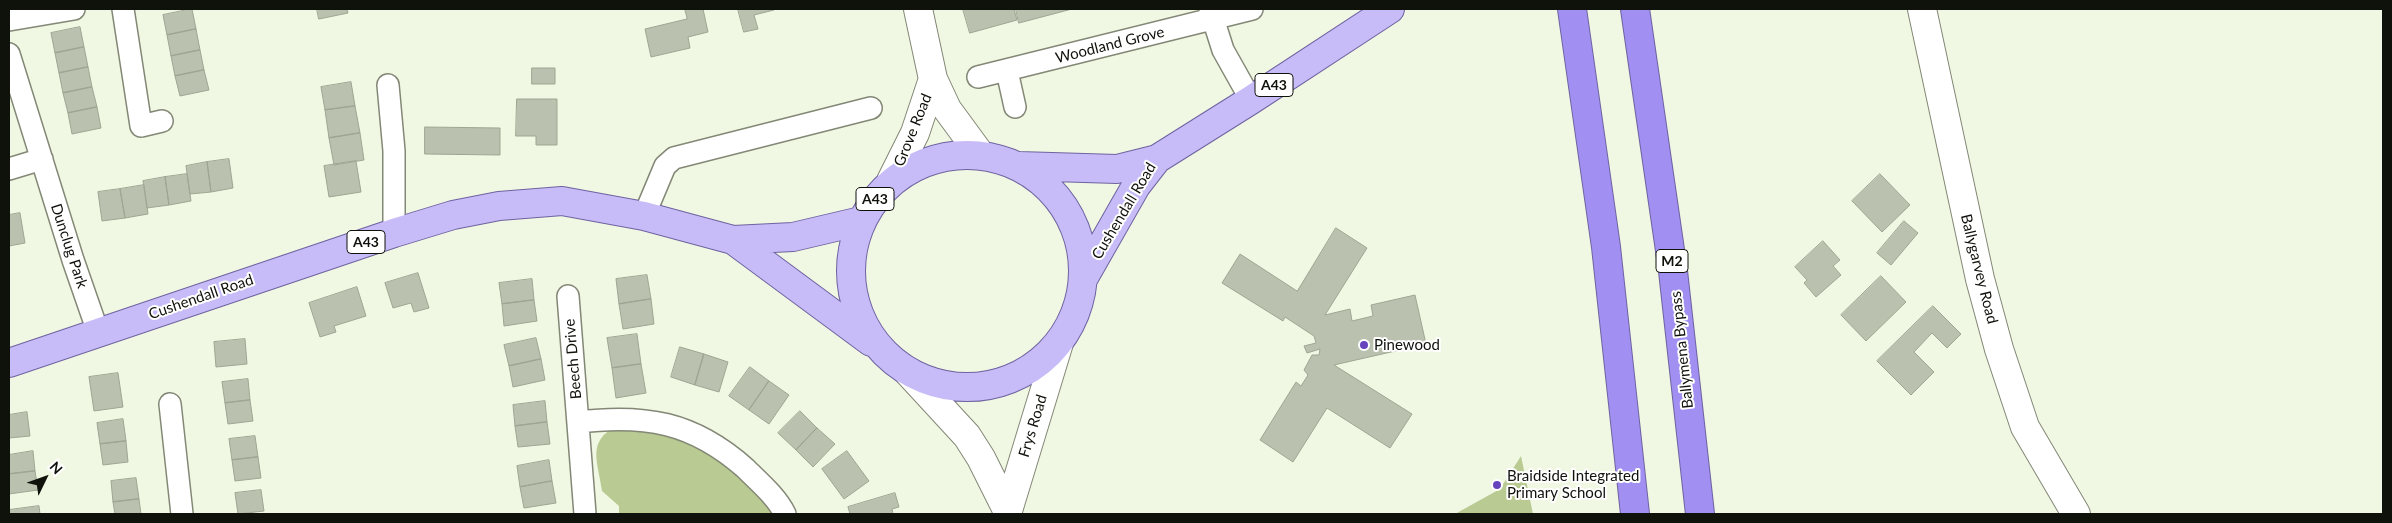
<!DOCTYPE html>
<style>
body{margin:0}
#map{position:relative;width:2392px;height:523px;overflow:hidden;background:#f0f7e3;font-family:Lato,sans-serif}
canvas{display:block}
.frame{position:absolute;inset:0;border:10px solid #0f110b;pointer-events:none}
.north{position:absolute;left:20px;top:453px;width:50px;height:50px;-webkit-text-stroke:4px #fff;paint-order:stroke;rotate:48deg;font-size:14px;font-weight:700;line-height:20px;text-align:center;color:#0f110b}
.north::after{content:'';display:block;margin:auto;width:18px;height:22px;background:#0f110b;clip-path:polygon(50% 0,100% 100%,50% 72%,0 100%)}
</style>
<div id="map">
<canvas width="2392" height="523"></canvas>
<div class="frame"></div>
<div class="north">N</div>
</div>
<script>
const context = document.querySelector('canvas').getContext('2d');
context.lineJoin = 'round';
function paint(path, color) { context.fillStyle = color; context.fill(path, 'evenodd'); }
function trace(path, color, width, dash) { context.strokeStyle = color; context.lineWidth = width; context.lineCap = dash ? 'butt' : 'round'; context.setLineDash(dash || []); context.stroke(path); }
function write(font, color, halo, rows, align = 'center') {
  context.font = font + ' Lato,sans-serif'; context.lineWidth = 4; context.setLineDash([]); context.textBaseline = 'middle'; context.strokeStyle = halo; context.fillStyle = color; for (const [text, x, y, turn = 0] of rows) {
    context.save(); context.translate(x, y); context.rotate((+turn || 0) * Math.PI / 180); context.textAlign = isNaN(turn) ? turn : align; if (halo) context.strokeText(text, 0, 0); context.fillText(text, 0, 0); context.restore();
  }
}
const green = new Path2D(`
 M617,426L669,432L715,451L777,514H619V506L602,491C598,462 586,441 617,426Z
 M1521,456L1533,514H1455L1500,489Z`);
const building = new Path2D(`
 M192,9L196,29L167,35L163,15Z
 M317,9H347L348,13L319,19Z
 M685,9H703L708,32L688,37L690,48L651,57L645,29L687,19Z
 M738,9H774V10L754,15L758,29L744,32Z
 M963,9H1014L1017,20L970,33Z
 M1016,9H1072L1019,23Z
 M80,27L84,47L55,53L51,33Z
 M196,29L200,50L171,56L167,35Z
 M84,47L88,67L59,73L55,53Z
 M200,50L204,70L175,76L171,56Z
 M88,67L92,87L63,93L59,73Z
 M532,68H555V84H532Z
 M204,70L209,90L180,96L175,76Z
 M351,82L355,106L325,110L321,87Z
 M92,87L97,107L68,113L63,93Z
 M517,99H557V145H536V136H516Z
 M355,106L360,133L329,138L325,110Z
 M97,107L101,128L72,134L68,113Z
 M425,127L500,128V155L425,154Z
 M360,133L364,160L334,165L329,138Z
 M229,159L233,188L211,192L207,162Z
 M356,161L361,192L329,197L324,166Z
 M207,162L211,192L190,194L186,166Z
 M187,174L191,201L169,205L165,177Z
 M1880,174L1910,205L1882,232L1852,201Z
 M165,177L169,205L147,208L143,181Z
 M144,185L148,214L125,218L120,189Z
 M120,189L125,218L102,221L98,192Z
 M20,213L25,243L9,246V215Z
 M1904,221L1918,233L1891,265L1877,253Z
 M1336,228L1367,248L1325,315L1350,309L1352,321L1373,316L1371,305L1415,295L1426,344L1334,365L1412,414L1390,448L1327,408L1293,462L1260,440L1296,382L1301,386L1308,375L1304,370L1312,355H1319L1320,349L1307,353L1304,346L1316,343L1314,336L1285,317L1283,321L1222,283L1240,254L1297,291Z
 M1823,241L1840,260L1833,266L1841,275L1816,297L1804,283L1807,280L1795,267Z
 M418,273L429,308L414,312L411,303L393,308L385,283Z
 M647,275L651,299L619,304L616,279Z
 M1881,276L1906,302L1866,341L1841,315Z
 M532,279L534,300L502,304L499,283Z
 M357,287L366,316L334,326L336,332L320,337L309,303Z
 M651,299L654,324L623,329L619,304Z
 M534,300L537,321L504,326L502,304Z
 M1933,306L1961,334L1947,348L1932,333L1914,352L1934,372L1911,395L1877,361Z
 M637,334L641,364L612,368L607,338Z
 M536,338L541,359L509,366L504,345Z
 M245,339L247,364L216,367L214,342Z
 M680,347L704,354L695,385L671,377Z
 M704,354L728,362L719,392L695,385Z
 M541,359L545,380L513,387L509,366Z
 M641,364L646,393L616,398L612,368Z
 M750,367L769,381L749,410L729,396Z
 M118,373L123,407L94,411L89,377Z
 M248,379L250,400L225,403L222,382Z
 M769,381L789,395L769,424L749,410Z
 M250,400L253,421L228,424L225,403Z
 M545,401L547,422L515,426L513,405Z
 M800,411L817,428L796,450L778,433Z
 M27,412L30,436L9,438V415Z
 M123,419L126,441L100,444L97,423Z
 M547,422L550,444L518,447L515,426Z
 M817,428L835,444L813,467L796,450Z
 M255,436L258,457L232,460L229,439Z
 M126,441L128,462L103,465L100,444Z
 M33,451L35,471L9,474V455Z
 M847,451L869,481L844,499L822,469Z
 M258,457L261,478L235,481L232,460Z
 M549,460L552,481L520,487L517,466Z
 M35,471L38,490L9,494V474Z
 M136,478L139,499L113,502L111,481Z
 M552,481L556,503L524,508L520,487Z
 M261,490L264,511L238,514L235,493Z
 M895,493L899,507L892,509L893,514H850L848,507Z
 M139,499L141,514H115L113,502Z
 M39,506L40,514H10L9,510Z`);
const minor = new Path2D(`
 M123,9L141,126L162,121
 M1210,9L1223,50L1251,100
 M9,20L74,9
 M9,54L73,260L98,332
 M1007,71L1015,107
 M978,77L1252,9
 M388,85L394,151V233
 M9,169L42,159
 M644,216L665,166L674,158L871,108
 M568,296L585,514
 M170,404L182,514
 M578,422C645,414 693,422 745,468C759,482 776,496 785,514`);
const tertiary = new Path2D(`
 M918,9L933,79L947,109L980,154
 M1922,9L1980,279L1999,349L2025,427L2076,514
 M891,181L915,133L933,79
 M908,372L967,436L981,458L1007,510
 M1007,514L1059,343`);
const primary = new Path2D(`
 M851 271a116 116 0 1 1 232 0a116 116 0 1 1-232 0Z
 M1019,166L1117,169L1157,159L1251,100L1390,9
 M733,240L871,342
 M1083,279L1136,186L1157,159
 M9,363L394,233L453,215L499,206L562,201L644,216L733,240L793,237L861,221`);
const motorway = new Path2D(`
 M1572,9L1606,247L1635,514
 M1635,9L1673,271L1700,514`);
const markers = [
 [1364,345,5,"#6544bd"],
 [1497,485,5,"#6544bd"]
];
const shields = [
 [1274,85,38],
 [875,199,38],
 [366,242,38],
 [1672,261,32]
];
const shieldNames = [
 ["A43",1274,85],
 ["A43",875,199],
 ["A43",366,242],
 ["M2",1672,261]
];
const streetNames = [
 ["Woodland Grove",1110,45,-14],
 ["Grove Road",913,130,-68],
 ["Cushendall Road",1124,211,-59],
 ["Dunclug Park",69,246,72],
 ["Ballygarvey Road",1979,269,76],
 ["Cushendall Road",201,297,-19],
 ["Ballymena Bypass",1682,350,-96],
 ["Beech Drive",573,359,-95],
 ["Frys Road",1033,426,-73]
];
const poiNames = [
 ["Pinewood",1374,345],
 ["Braidside Integrated",1507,476],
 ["Primary School",1507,493]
];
paint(green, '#b9ca93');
paint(building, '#bac1ae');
trace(building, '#9fa592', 1);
trace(minor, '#838876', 24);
trace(tertiary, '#838876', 30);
trace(primary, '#6e63a0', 30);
trace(motorway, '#6e63a0', 30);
trace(minor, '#fff', 21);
trace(tertiary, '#fff', 28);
trace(primary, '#c7bcf7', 28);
trace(motorway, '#a18ff1', 28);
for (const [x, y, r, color] of markers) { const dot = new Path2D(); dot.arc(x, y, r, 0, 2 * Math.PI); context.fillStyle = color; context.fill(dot); trace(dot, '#fff', 2); }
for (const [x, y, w] of shields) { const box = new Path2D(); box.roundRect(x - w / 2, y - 11.5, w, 23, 4); context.fillStyle = '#fff'; context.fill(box); trace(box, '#0f110b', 1); }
write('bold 14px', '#0f110b', null, shieldNames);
write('15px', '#0f110b', '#fff', streetNames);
write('15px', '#0f110b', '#fff', poiNames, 'left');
</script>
